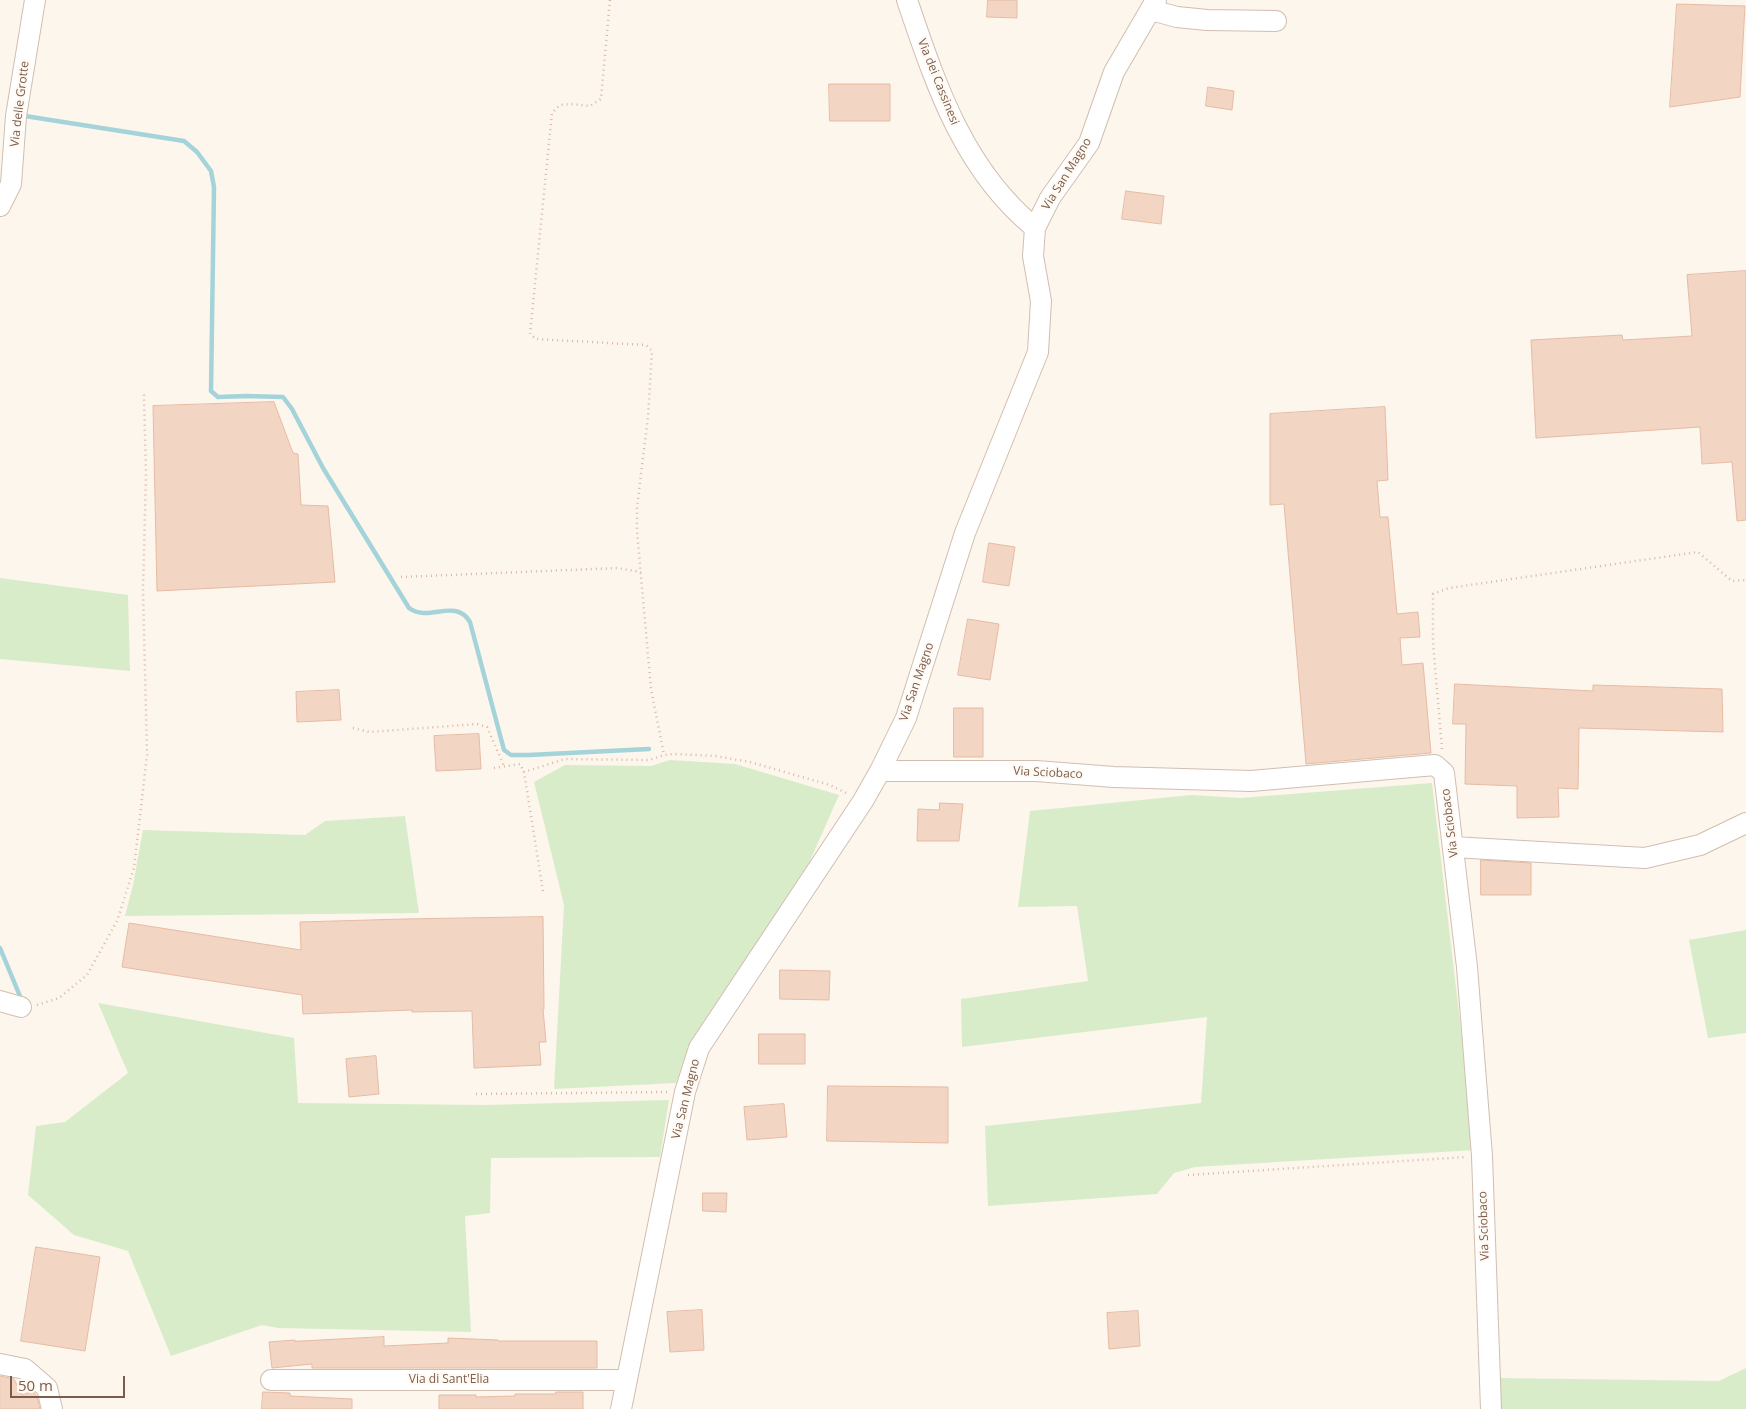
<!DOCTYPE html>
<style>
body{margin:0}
#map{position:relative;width:1746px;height:1409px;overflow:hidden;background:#fdf6ec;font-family:"Open Sans",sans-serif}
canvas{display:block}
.scale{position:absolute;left:10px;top:1376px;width:115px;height:22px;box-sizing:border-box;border:2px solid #7a5c4d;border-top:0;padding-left:6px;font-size:15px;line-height:18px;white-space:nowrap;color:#7a5c4d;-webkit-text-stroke:4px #fffaf3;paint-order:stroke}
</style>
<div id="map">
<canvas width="1746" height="1409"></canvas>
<div class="scale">50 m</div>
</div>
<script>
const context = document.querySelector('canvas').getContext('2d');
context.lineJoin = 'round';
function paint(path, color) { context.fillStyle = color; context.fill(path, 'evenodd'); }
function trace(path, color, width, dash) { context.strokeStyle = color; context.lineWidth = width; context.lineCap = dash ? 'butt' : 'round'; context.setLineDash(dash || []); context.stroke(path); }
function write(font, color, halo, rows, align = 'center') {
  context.font = font + ' "Open Sans",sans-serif'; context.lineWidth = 4.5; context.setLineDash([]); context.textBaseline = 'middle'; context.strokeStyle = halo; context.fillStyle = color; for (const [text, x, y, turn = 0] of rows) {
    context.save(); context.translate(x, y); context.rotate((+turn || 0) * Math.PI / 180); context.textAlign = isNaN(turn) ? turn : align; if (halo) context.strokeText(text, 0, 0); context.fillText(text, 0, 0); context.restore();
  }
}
const green = new Path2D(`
 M0,578L128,595L130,671L0,659Z
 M670,760L735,764L839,795L809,863L690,1044L676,1083L554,1089L564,905L534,782L565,765L651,766Z
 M1432,783L1475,1150L1195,1167L1174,1173L1157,1194L988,1206L985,1126L1201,1103L1207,1017L962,1047L961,999L1088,981L1077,906L1018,907L1030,811L1192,795L1240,798Z
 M405,816L419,913L125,916L133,885L143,830L305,835L325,821Z
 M1746,930V1033L1708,1038L1689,940Z
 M98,1003L294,1038L298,1103L485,1105L669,1100L660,1157L491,1158L490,1213L465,1216L471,1332L278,1328L262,1325L171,1356L128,1251L74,1235L28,1195L36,1126L65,1122L128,1073Z
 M1746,1368V1409H1501L1498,1378L1719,1381Z`);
const stream = new Path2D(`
 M25,116L184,141L197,152L211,171L214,187L211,391L218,397L246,396L283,397L292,409L323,468L409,608C429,623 455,597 470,622L504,750L511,755H529L649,749
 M0,948L22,1001`);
const building = new Path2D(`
 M988,0H1017V18L987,17Z
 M1677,4L1745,6L1740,97L1670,107Z
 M829,84H890V121H830Z
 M1208,87L1234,91L1232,110L1206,106Z
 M1126,191L1164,196L1161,224L1122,219Z
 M1746,271V520L1737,521L1732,462L1702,464L1700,427L1536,438L1531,340L1622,335L1623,340L1692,336L1687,275Z
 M274,402L293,453L298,454L301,505L328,506L335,582L157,591L153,406Z
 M1385,407L1388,480L1377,481L1380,517H1388L1397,614L1418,612L1420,637L1400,638L1402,665L1423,663L1431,753L1306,764L1284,504L1270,505V414Z
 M989,543L1015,547L1009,586L983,582Z
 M968,619L999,624L990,680L958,675Z
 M1455,684L1593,691V685L1722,689L1723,732L1579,728L1578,789L1558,788L1559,817L1517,818V786L1465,784L1466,724H1453Z
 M339,690L341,720L297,722L296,692Z
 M954,708H983V757H954Z
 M479,734L481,769L436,771L434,736Z
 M940,803L963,804L959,841H917L918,809L939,810Z
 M1481,860L1531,863V895H1481Z
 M543,917L544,1009H543L546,1042H539L541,1065L474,1068L472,1011L412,1012V1010L303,1014L302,995L122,967L129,923L301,950L300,922L404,919Z
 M780,970L830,971L829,1000L780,999Z
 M759,1034H805V1064H759Z
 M376,1056L379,1094L349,1097L346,1059Z
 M828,1086L948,1087V1143L827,1141Z
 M784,1104L787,1137L747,1140L744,1107Z
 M703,1193H727L726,1212L703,1211Z
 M36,1247L100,1257L85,1351L21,1341Z
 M702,1310L704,1350L670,1352L667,1312Z
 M1138,1311L1140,1346L1109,1349L1107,1313Z
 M384,1337V1346L448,1343V1338L498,1340V1341H597V1368H312V1364L272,1368L269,1342L295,1340V1341Z
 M0,1376L14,1379L22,1395L33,1391L37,1397L40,1409H0Z
 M263,1392L290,1393V1396L352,1399V1409H262Z
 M556,1392H583V1409H439V1395H476V1397L515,1396V1394H556Z`);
const path = new Path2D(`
 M610,0L601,99L590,106L571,104L560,105L552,113L530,334L536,339L646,345L652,351L648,417L637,507V531L651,689L664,755
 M401,577L617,568L641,572
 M353,728L370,732L477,724L487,727L504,766
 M1442,749L1433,643V594L1449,588L1698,552L1732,581L1746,580
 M494,768L520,764L524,772
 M543,891L524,772L565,759L649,760L664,755L674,754L715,756L750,762L830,785L848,794
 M37,1005L59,998L87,975L117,921L134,868L147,755L143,590L146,475L144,394
 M476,1094L669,1092
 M1188,1175L1466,1157`);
const minor = new Path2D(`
 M907,0C936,85 963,169 1035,228
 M1151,10L1177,17L1207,20L1276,21
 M0,206L11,184L16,116L35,0
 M880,771H1036L1114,777L1251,781L1435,765L1444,773L1467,967L1482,1156L1491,1409
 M1453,847L1645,858L1700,845L1746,823
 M0,1001L21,1007
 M0,1364L25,1369L47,1388L52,1409
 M271,1380H627
 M621,1409L685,1092L699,1048L863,801L880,771L906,718L965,533L1038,352L1041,301L1033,256L1035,228L1050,198L1089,143L1114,72L1156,0`);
const streetNames = [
 ["Via dei Cassinesi",938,82,68],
 ["Via delle Grotte",20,104,-83],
 ["Via San Magno",1067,174,-58],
 ["Via San Magno",917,682,-71],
 ["Via Sciobaco",1048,773,3],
 ["Via Sciobaco",1450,823,-97],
 ["Via San Magno",686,1099,-76],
 ["Via Sciobaco",1484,1226,-92],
 ["Via di Sant'Elia",449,1380]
];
paint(green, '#d8ecc9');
trace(stream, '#a5d3da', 4.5);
paint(building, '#f3d5c3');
trace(building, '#e6bba3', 1);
trace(minor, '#d1beb0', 22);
trace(path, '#d9b8a5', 2.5, [1, 4]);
trace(minor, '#fff', 20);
write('12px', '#7a5c4d', '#fffaf3', streetNames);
</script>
